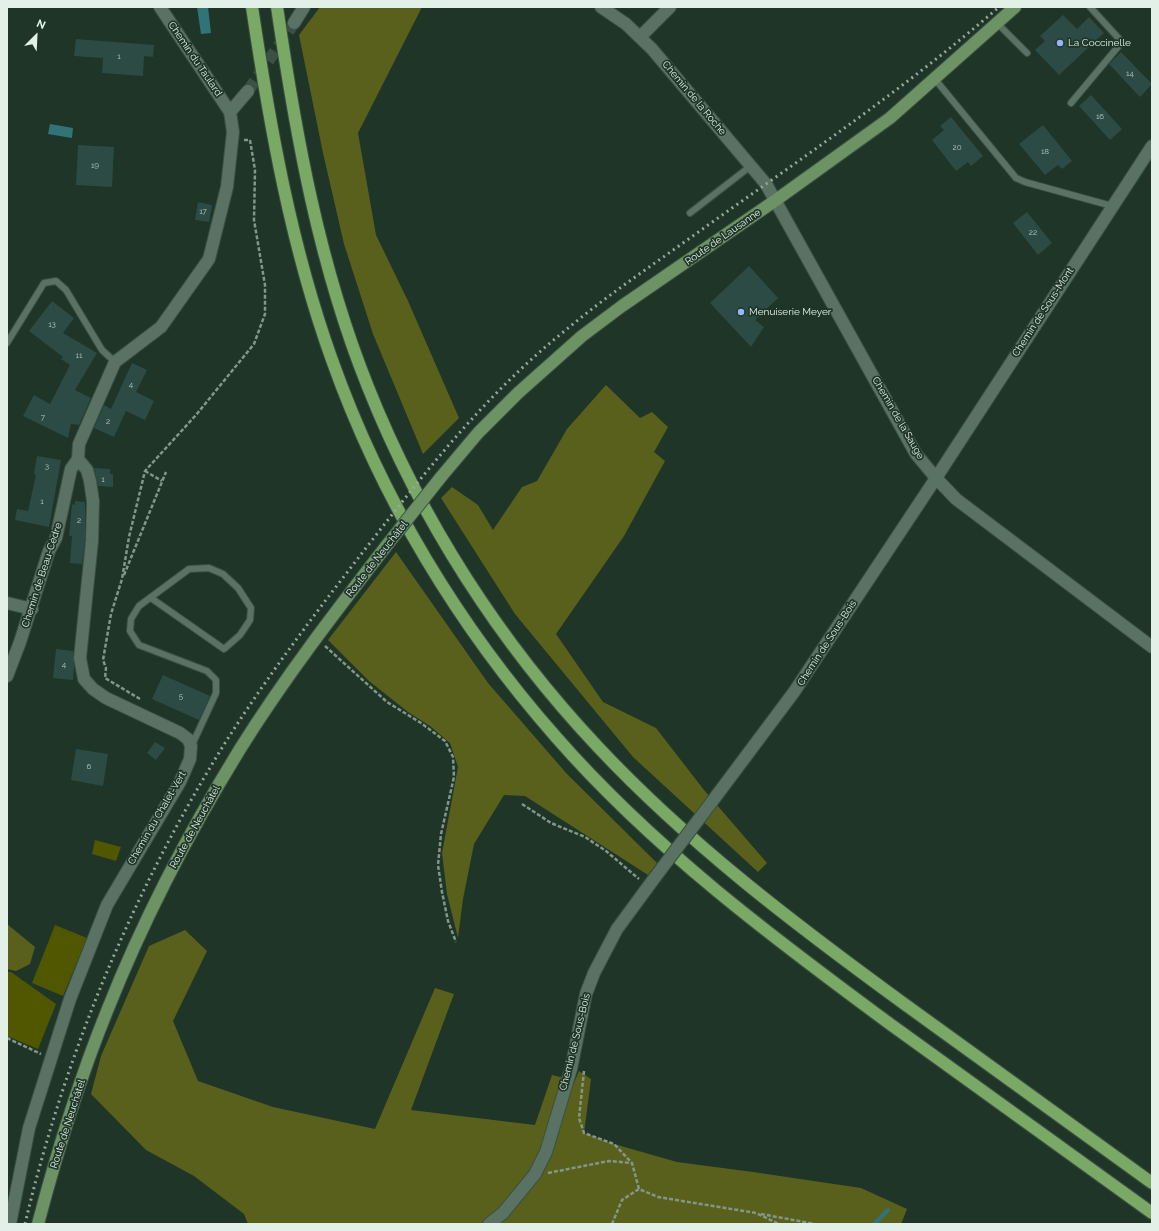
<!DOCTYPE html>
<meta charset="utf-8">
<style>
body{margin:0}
#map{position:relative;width:1159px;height:1231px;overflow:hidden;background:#1e3528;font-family:Raleway,sans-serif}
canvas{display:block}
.frame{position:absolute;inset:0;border:8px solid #e2f0e7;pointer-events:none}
.north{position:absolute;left:16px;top:16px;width:40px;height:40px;-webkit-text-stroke:3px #1e3528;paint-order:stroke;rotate:24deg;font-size:11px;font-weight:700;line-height:16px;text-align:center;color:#e2f0e7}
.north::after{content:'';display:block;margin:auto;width:14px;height:18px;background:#e2f0e7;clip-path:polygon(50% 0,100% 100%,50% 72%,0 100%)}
</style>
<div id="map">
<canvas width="1159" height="1231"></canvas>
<div class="frame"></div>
<div class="north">N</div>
</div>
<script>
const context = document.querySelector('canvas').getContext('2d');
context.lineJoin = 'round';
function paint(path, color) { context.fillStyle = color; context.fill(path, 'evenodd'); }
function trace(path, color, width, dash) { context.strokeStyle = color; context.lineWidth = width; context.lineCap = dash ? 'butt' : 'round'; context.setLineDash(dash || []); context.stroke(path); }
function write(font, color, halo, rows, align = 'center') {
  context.font = font + ' Raleway,sans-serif'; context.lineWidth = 3.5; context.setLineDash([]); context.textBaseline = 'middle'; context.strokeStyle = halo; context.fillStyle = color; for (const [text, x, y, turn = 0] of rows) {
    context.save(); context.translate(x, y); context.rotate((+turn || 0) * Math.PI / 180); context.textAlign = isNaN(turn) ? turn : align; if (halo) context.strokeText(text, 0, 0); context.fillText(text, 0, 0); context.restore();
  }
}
const green = new Path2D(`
 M95,840L121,847L116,861L92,854Z
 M55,925L87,938L63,996L32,983Z
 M7,972H11L56,1004L38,1049L7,1036Z`);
const forest = new Path2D(`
 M320,7H422L358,133L376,235L408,301L459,418L423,454L373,334L344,244L323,153L299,35Z
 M606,385L640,418L652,412L668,427L654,452L665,461L624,536L556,634L603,702L656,728L704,790L767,863L758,872L633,757L515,614L441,498L452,487L478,505L493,530L522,487L537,481L567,429Z
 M396,552L488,683L567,774L657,863L648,875L525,796L504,795L474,844L463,899L458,938L447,894L442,853L458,767L450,743L430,726L408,712L369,681L328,640Z
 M7,924L35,947L30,964L16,971L7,969Z
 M185,930L207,951L173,1021L198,1081L273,1107L375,1129L435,988L454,994L411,1110L535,1125L552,1075L564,1078L559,1119L579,1071L591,1079L584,1133L614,1144L677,1162L753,1172L861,1188L907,1209L901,1224H248L244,1214L194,1176L146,1150L91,1094L101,1056L149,946Z`);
const water = new Path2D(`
 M197,7H208L211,33L201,34Z
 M50,124L73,128L72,138L48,134Z`);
const stream = new Path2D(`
 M874,1224L888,1210`);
const building = new Path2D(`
 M1063,15L1077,29L1089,17L1104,33L1059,75L1035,50L1045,41L1040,36Z
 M76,39L154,45L153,57L144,56L143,76L102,73L103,58L74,56Z
 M1121,52L1152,84L1140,97L1109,64Z
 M1091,95L1122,129L1110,140L1079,106Z
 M951,117L983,156L971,166L968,162L956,171L932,140L944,130L940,126Z
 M1043,125L1072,161L1062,169L1058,165L1045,175L1019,144Z
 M78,145L114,147L112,187L76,185Z
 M198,202L212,205L209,222L195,220Z
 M1027,212L1052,243L1038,255L1013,223Z
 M749,266L778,298L755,320L764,327L751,347L710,303Z
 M52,301L74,318L63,333L97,353L75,390L91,398L79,425L71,424L68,438L23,416L34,395L50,404L70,365L61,359L63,357L29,331Z
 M132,363L147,370L136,392L154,401L145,420L126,411L114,437L94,428L104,405L111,409Z
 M37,456L61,460L49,527L15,520L17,509L28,511L36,475L34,474Z
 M94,468L110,469V474H113V487L98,486Z
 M75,501L85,502V541L82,564L70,563L72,536H69L72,504L75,505Z
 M56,649L73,651L74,666L73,680L53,678Z
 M163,675L210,696L199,720L152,699Z
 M155,742L165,748L156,760L147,753Z
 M76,749L108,754L103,786L71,780Z`);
const streetTunnel = new Path2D(`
 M248,91L294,23`);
const path = new Path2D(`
 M145,471L162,481
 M124,575L166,472
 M325,646L387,702L421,723L445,741L453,757L454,777L441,834L438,865L442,892L448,921L456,942
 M140,699L105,678L106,668L103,660L111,614L122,579L129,537L145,471L196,415L254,344L265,314V285L254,220L255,170L250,140H243
 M522,804L551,823L585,837L606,851L639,879
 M7,1038L41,1054
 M584,1071L579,1118L584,1133L614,1144L632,1163L639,1189L658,1197L756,1213L779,1224
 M548,1173L609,1161L632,1163
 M761,1214L815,1224
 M612,1224L622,1200L639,1189`);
const lane = new Path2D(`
 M997,23L1027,53
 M934,78L1016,178L1025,182L1112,206
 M1071,103L1122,42L1090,7
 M690,213L752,165
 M7,343L44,283L56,281L66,290L102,350L115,362
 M151,598L224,649L240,635L250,620L251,608L238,588L223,574L209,568L189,569L139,606L131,619L130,631L139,645L207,671L216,680V693L192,745`);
const street = new Path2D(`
 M601,7L626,24L652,49L766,184L916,454L936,478L956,499L1152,647
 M294,23L304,7
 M640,37L670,7
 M230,112L248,91
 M7,603L32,609
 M7,676L20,642L49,551L56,538L71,469L78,459L79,444L115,362L161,327L209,259L227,187L233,132L230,112L160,7
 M711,803L794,692L936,478L1152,146
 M10,1224L29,1128L70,999L107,905L180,782L190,759L191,746L188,739L180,733L106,698L93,689L84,679L80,658L92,541L93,501L90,481L87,470L78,459
 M489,1224L503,1213L535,1174L546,1152L571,1069L586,994L594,973L617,929L653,880`);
const primary = new Path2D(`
 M441,477L478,433L518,393L582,336L622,306L776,200L890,118L1015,7
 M38,1224C57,1152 79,1080 107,1011C143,920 189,832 240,749C285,677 336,611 387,545`);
const highway = new Path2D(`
 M252,7C270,127 291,246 332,360C381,498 459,627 556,737C653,848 772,937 890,1024C977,1087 1065,1150 1152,1213
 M277,7C296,136 319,265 368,387C421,520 500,643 598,747C689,844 796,925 903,1003C986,1063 1069,1123 1152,1183`);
const rail = new Path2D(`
 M25,1224C65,1054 133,891 225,743C268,675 317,611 366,548C429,467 487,393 567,329C604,298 644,271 683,243C790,166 900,93 999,7`);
const streetBridge = new Path2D(`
 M653,880L711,803`);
const primaryBridge = new Path2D(`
 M387,545L441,477`);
const markers = [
 [1060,43,4,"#95b6fd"],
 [741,312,4,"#95b6fd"]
];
const numberNames = [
 ["1",119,57],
 ["14",1130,74],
 ["16",1100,117],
 ["20",957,148],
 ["18",1045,152],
 ["19",95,166],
 ["17",203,212],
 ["22",1033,233],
 ["13",52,325],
 ["11",79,356],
 ["4",131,385],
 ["7",43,418],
 ["2",108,422],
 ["3",47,467],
 ["1",103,480],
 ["1",42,502],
 ["2",79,521],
 ["4",64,665],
 ["5",181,697],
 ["6",89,767]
];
const poiNames = [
 ["La Coccinelle",1068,43],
 ["Menuiserie Meyer",749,312]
];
const streetNames = [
 ["Chemin du Taulard",195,59,56],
 ["Chemin de la Roche",694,98,50],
 ["Route de Lausanne",723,237,-35],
 ["Chemin de Sous-Mont",1043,312,-57],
 ["Chemin de la Sauge",898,418,60],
 ["Route de Neuchâtel",377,559,-52],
 ["Chemin de Beau-Cèdre",42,575,-72],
 ["Chemin de Sous-Bois",827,643,-57],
 ["Chemin du Chalet-Vert",157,818,-60],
 ["Route de Neuchâtel",195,827,-61],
 ["Chemin de Sous-Bois",575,1042,-76],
 ["Route de Neuchâtel",68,1124,-72]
];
paint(green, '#505700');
paint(forest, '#59601c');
paint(water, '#307478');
trace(stream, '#307478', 4);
paint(building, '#2c4b44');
trace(streetTunnel, '#3b5145', 12, [12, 6]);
trace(lane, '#3a5044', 8);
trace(street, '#3a5044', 14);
trace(primary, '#3a5044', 14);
trace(highway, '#3a5044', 14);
trace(path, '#84968b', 2.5, [4, 2]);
trace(lane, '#597263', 6);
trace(street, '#597263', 12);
trace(primary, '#6d9264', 12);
trace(highway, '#7aa865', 12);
trace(rail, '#97a99e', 3, [2, 4]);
trace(streetBridge, '#3a5044', 14, []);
trace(primaryBridge, '#3a5044', 14, []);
trace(streetBridge, '#597263', 12);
trace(primaryBridge, '#6d9264', 12);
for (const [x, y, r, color] of markers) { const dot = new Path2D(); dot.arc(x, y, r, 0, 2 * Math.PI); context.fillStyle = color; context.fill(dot); trace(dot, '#1e3528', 1.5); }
write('8px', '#b4c7be', null, numberNames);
write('10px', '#e2f0e7', '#1e3528', poiNames, 'left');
write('10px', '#e2f0e7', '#1e3528', streetNames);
</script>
